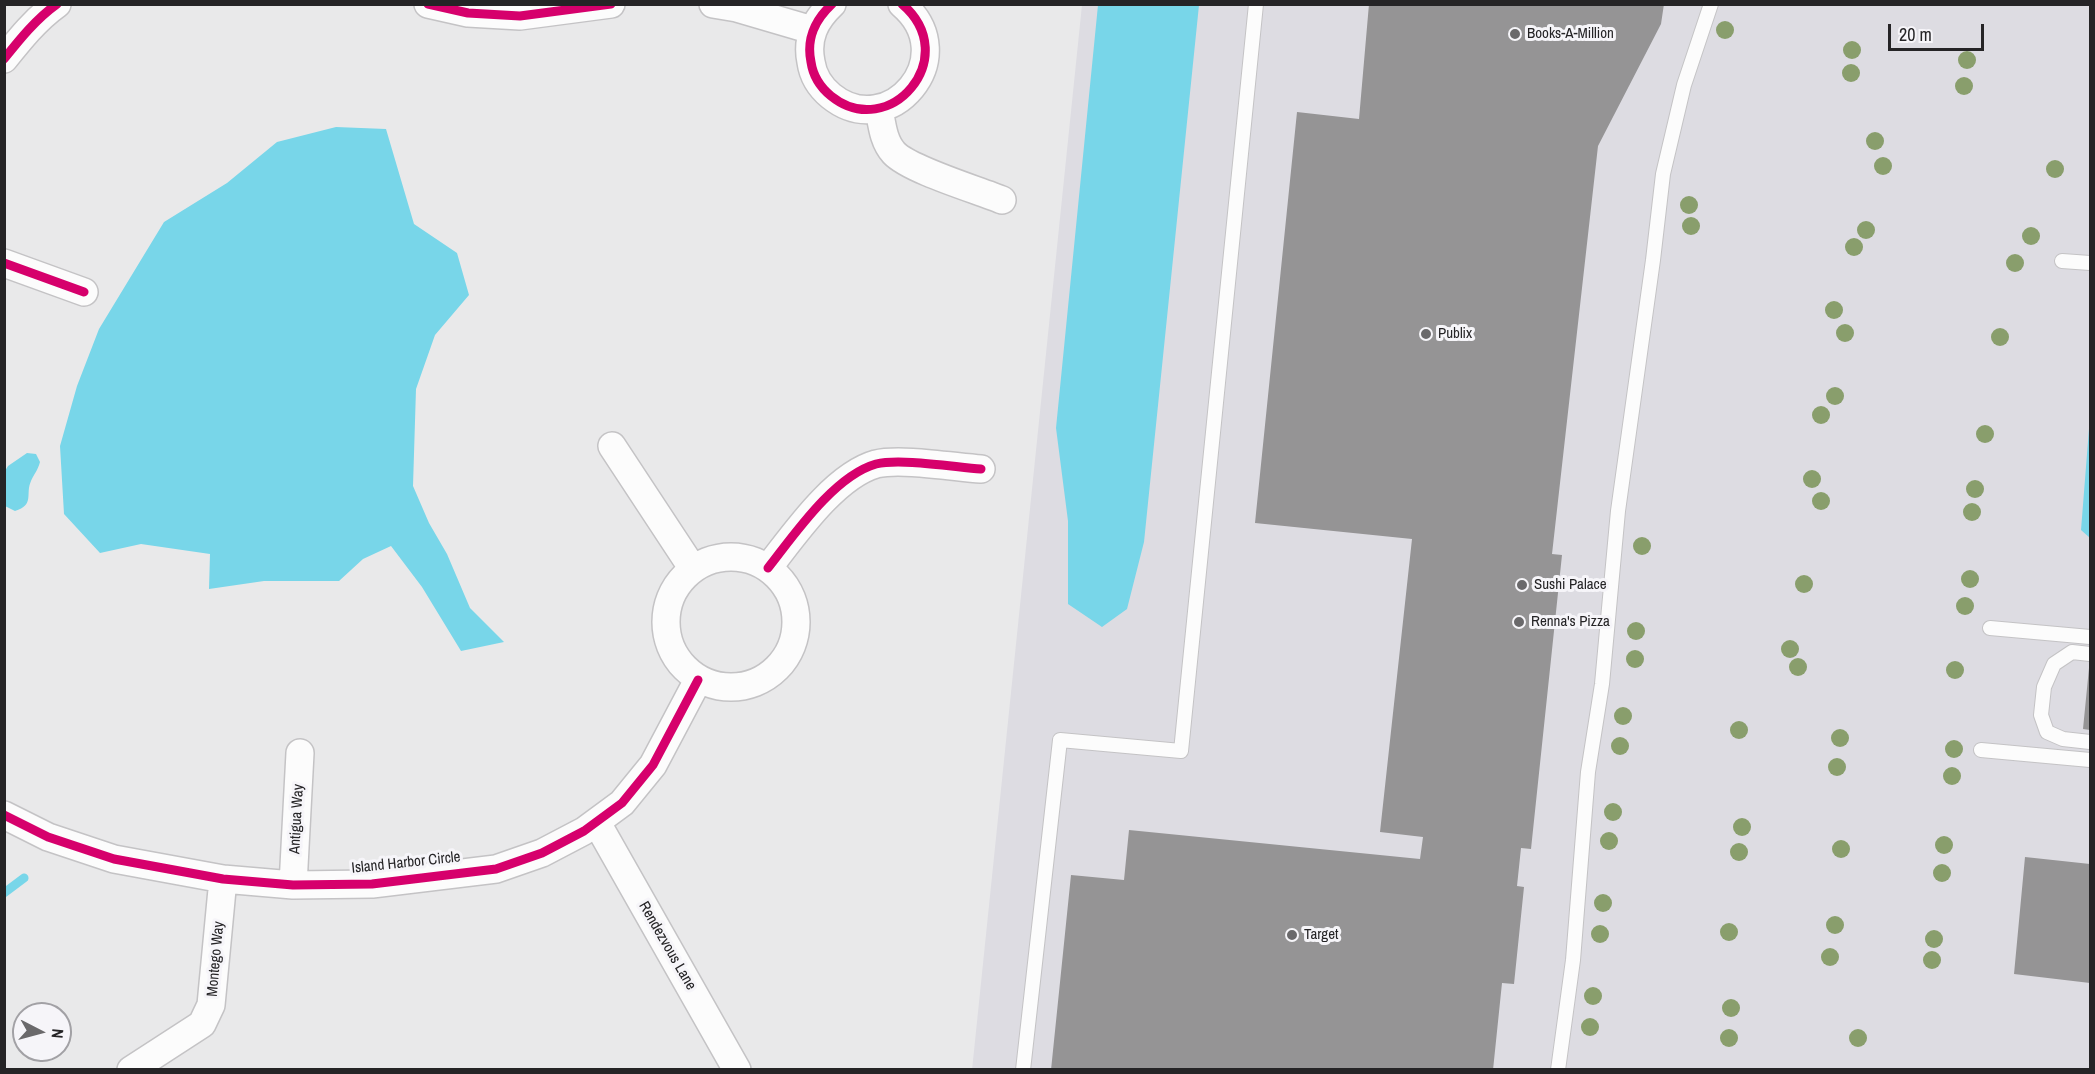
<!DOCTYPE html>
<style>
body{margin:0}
#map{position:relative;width:2095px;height:1074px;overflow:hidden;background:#e9e9ea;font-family:"Archivo Narrow",sans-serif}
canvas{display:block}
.frame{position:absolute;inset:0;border:6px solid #252426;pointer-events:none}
.north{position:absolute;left:12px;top:1002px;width:60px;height:60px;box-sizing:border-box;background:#f6f5f9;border:2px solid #a2a1a5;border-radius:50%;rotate:96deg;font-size:16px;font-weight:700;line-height:24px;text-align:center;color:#252426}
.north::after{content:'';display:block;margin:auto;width:21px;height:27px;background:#6a696b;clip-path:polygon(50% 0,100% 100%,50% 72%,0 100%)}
.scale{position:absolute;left:1888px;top:24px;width:96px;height:27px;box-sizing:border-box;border:3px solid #252426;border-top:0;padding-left:8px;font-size:18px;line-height:21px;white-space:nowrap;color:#252426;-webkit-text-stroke:4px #f6f5f9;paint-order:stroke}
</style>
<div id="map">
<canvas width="2095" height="1074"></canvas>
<div class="frame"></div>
<div class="north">N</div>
<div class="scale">20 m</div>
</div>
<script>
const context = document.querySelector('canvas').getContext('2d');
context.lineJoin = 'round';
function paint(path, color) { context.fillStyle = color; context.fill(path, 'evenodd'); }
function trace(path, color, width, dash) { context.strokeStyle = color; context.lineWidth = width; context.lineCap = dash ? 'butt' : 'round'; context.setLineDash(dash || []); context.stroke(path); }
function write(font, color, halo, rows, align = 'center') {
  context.font = font + ' "Archivo Narrow",sans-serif'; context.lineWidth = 6; context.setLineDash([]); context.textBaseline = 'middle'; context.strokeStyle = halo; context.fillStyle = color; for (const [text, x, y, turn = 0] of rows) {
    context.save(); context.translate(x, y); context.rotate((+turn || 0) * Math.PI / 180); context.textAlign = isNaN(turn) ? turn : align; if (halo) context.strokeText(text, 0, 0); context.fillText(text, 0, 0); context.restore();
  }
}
const built = new Path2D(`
 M1082,5H2090V1069L972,1070Z`);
const water = new Path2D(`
 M1098,5H1199L1144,542L1127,609L1102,627L1068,604V521L1056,428Z
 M336,127L386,129L414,224L457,253L469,295L435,335L416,389L413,486L429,523L447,554L470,608L504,642L461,651L422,587L391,546L363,559L339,581H264L209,589L210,554L141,544L100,553L64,514L60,446L77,386L99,329L164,222L227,183L277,142Z
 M2090,416V538L2081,530Z
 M27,453L36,454L40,462C38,470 34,474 31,481C25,494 35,505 15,511L5,506V471L8,466Z`);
const stream = new Path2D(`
 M4,893L24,878`);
const building = new Path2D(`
 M1369,4H1664L1661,24L1598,146L1552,554L1562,555L1531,849L1521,848L1517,886L1524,887L1514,984L1502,983L1493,1070H1051L1071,875L1124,880L1129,830L1420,859L1423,837L1380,832L1412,539L1255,523L1297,112L1359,119Z
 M2089,668H2090V730L2083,729Z
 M2025,857L2090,864V983L2014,974Z`);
const lane = new Path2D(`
 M2062,261L2090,263
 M1990,628L2090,637
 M2090,654L2072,652L2054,664L2044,687L2041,715L2047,732L2063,739L2090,742
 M1981,750L2090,760
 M1023,1070L1060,740L1181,751L1256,4
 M1558,1070L1573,960L1588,772L1602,684L1618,511L1653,260L1663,174L1684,85L1711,4`);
const street = new Path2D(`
 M428,4L468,13L520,16L611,4
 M713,4L737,8L812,30
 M832,4C815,20 806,38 811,62C813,76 820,87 831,96C889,143 964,57 902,4
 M4,59C20,39 36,19 57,4
 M879,109C882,124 883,141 894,153C910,170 978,190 1002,200
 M4,263L84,292
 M612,446L693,569
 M666 622a65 65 0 1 1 130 0a65 65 0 1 1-130 0Z
 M768,568C794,535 834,476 876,464C900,458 954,467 981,469
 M4,815L48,837L114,859L223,879L293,885L372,884L496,869L542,853L584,831L622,803L653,765L698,680
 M597,823L737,1070
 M293,885L300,753
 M131,1070L202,1024L211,1005L223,879`);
const cycleway = new Path2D(`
 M428,4L468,13L520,16L611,4
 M832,4C815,20 806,38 811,62C813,76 820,87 831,96C889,143 964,57 902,4
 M4,59C20,39 36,19 57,4
 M4,263L84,292
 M768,568C794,535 834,476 876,464C900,458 954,467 981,469
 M4,815L48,837L114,859L223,879L293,885L372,884L496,869L542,853L584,831L622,803L653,765L698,680`);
const trees = [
 [1725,30],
 [1852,50],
 [1967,60],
 [1851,73],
 [1964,86],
 [1875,141],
 [1883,166],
 [2055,169],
 [1689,205],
 [1691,226],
 [1866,230],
 [2031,236],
 [1854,247],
 [2015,263],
 [1834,310],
 [1845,333],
 [2000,337],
 [1835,396],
 [1821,415],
 [1985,434],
 [1812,479],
 [1975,489],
 [1821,501],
 [1972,512],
 [1642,546],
 [1970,579],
 [1804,584],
 [1965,606],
 [1636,631],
 [1790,649],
 [1635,659],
 [1798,667],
 [1955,670],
 [1623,716],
 [1739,730],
 [1840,738],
 [1620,746],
 [1954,749],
 [1837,767],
 [1952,776],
 [1613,812],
 [1742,827],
 [1609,841],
 [1944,845],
 [1841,849],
 [1739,852],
 [1942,873],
 [1603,903],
 [1835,925],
 [1729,932],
 [1600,934],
 [1934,939],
 [1830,957],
 [1932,960],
 [1593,996],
 [1731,1008],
 [1590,1027],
 [1729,1038],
 [1858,1038]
];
const markers = [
 [1515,34,6,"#6a696b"],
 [1426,334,6,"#6a696b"],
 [1522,585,6,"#6a696b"],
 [1519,622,6,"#6a696b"],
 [1292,935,6,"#6a696b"]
];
const poiNames = [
 ["Books-A-Million",1527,34],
 ["Publix",1438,334],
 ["Sushi Palace",1534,585],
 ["Renna's Pizza",1531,622],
 ["Target",1304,935]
];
const streetNames = [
 ["Antigua Way",297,819,-87],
 ["Island Harbor Circle",406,863,-6],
 ["Rendezvous Lane",667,946,60],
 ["Montego Way",216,959,-85]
];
paint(built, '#dddce2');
paint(water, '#78d6e9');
trace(stream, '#78d6e9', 9);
paint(building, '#959495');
trace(lane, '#c4c3c5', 16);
trace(street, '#c4c3c5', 30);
trace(lane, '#fcfcfc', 14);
trace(street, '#fcfcfc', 27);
trace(cycleway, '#d6006c', 9);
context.fillStyle = '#899e6c';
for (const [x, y] of trees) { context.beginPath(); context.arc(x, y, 9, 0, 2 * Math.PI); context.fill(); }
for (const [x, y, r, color] of markers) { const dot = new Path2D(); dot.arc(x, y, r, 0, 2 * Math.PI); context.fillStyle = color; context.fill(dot); trace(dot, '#f6f5f9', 2); }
write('15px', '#252426', '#f6f5f9', poiNames, 'left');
write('15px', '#252426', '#f6f5f9', streetNames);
</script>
